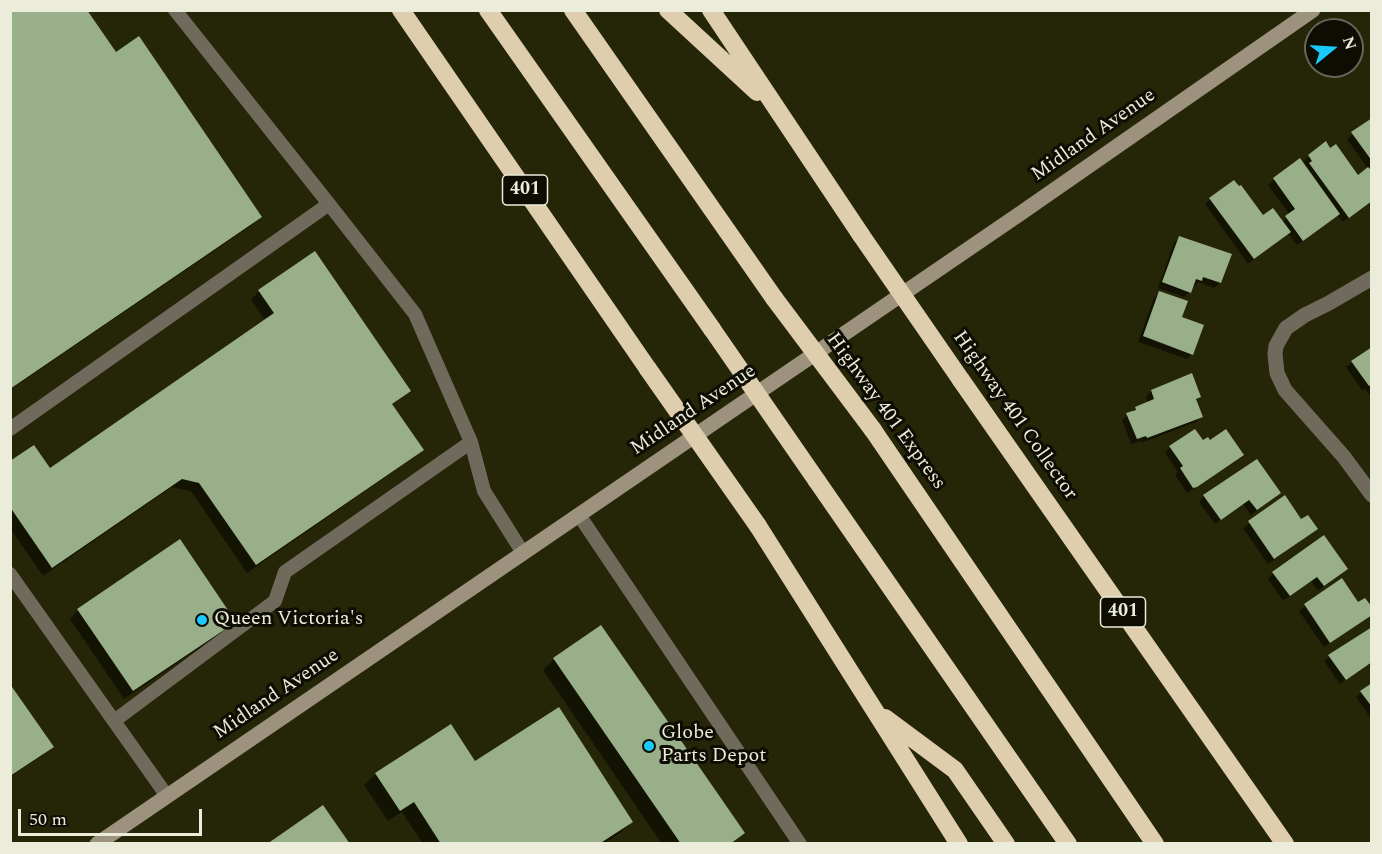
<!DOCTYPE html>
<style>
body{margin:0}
#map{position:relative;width:1382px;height:854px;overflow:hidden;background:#252507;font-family:Spectral,serif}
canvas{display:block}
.frame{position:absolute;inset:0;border:12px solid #ebecda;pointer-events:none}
.north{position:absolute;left:1304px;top:18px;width:60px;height:60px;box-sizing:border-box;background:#0d0d03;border:2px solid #666659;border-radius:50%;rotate:72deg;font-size:16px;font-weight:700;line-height:24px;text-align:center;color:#ebecda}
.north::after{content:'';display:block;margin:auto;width:21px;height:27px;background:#1bcafc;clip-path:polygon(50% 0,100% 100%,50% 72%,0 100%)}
.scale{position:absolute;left:18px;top:809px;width:184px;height:27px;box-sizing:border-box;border:3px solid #ebecda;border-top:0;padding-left:8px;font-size:18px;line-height:21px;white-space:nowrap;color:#ebecda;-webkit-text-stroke:4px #0d0d03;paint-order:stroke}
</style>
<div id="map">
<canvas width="1382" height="854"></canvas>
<div class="frame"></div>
<div class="north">N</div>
<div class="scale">50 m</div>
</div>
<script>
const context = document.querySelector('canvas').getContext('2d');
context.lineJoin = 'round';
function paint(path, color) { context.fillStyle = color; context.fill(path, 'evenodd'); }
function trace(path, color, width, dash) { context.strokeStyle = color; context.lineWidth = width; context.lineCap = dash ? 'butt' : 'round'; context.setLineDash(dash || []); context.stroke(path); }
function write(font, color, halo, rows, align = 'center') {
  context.font = font + ' Spectral,serif'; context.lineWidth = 6; context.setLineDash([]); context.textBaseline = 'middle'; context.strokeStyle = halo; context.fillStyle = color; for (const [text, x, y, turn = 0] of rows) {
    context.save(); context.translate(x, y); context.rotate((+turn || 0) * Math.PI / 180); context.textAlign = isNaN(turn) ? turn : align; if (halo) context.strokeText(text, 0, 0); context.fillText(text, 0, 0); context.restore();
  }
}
const shadow = new Path2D(`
 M10,10L116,54L261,217L252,225L10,390Z
 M1372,120V201L1343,222L1337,215L1297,245L1288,233L1248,264L1205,204L1210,199L1263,218L1282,222L1290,215L1268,185L1300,160L1302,163L1309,156L1358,177L1368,169L1347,139Z
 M1179,237L1220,283L1214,288L1198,282L1195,286L1192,285L1190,292L1184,297L1158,288L1174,243Z
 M259,291L409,391L391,406L422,450L413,458L247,573L191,491L172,487L43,576L10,528V463L50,470L266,321L251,300Z
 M1160,292L1180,318L1192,354L1187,359L1138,342L1154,298Z
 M1372,348V398L1365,389L1362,390L1346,367Z
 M1151,391L1199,397L1195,401L1201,417L1196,422L1141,443V441L1131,444L1122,420L1136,408L1148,403L1146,397Z
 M1203,442L1242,455L1187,493L1175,475L1178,472L1165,453L1170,447Z
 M1279,493L1251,515L1243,504L1215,524L1199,502L1204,496Z
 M1285,498L1301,521L1316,529L1268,564L1243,528Z
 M1346,569L1318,591L1311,581L1283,601L1268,579L1273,573Z
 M1342,580L1367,618L1324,647L1299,611Z
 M78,610L234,621L226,630L124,699L70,619Z
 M1372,628V669L1368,664L1340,684L1324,661Z
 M554,659L743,833L732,844H662L543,670Z
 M1372,685V720L1356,697Z
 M10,686L52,747L43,755L10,777Z
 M450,726L475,763L631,822L620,833L603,844H423L402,812L388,821L364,785L376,774Z`);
const building = new Path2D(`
 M10,10H87L116,52L139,36L262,217L10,389Z
 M1372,118V161L1351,132Z
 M1326,141L1330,148L1336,144L1358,175L1368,167L1372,171V201L1349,218L1309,163L1312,161L1308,155Z
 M1300,158L1340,214L1303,241L1285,216L1295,209L1273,178Z
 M1234,180L1239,186L1241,185L1263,215L1273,208L1291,232L1254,259L1209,198Z
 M1179,236L1232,254L1221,283L1203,277L1202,281L1196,279L1191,293L1162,282Z
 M315,251L411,391L392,404L424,450L256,565L199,483L182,479L52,568L10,507V461L34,445L50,468L274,313L258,290Z
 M1159,291L1188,301L1182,317L1204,325L1193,355L1143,336Z
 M1372,347V384L1369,386L1351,361Z
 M1192,373L1201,397L1196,399L1203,417L1147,438L1146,436L1137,439L1126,413L1136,410L1135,407L1154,399L1151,390Z
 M1195,429L1203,440L1208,437L1210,440L1226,429L1244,455L1197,487L1193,488L1180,468L1183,466L1169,446Z
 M1257,459L1281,493L1257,510L1249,500L1221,520L1203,495Z
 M1285,495L1301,519L1308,515L1318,529L1274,559L1248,521Z
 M1324,535L1348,569L1324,586L1317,577L1290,596L1272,572Z
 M180,539L236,622L133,691L77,609Z
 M1342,578L1358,602L1365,598L1372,607V615L1330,643L1304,604Z
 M601,625L745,833L730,844H681L553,658Z
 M1372,627V662L1346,680L1328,655Z
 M1372,683V707L1360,691Z
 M10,684L54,747L10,776Z
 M559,707L633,822L599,844H441L414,802L400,811L375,773L451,724L475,761Z
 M323,805L350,844H267Z`);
const lane = new Path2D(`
 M329,204L415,314L471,442L484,491L523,553
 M10,429L329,204L175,10
 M579,515L800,844
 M10,574L167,796
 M114,721L275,601L285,572L471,442`);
const street = new Path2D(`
 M1372,278L1329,303L1305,315L1286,328L1276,346L1275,354L1277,373L1285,390L1344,457L1372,495`);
const secondary = new Path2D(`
 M97,844L1021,213L1313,10`);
const highway = new Path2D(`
 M401,10L648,369
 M488,10L712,329
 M573,10L774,298
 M668,10L757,92
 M711,10L861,235
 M961,380L1285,844
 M873,430L1155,844
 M817,481L1068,844
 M758,526L959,844
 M885,718L955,770L1006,844`);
const highwayBridge = new Path2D(`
 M861,235L961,380
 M774,298L873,430
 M712,329L817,481
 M648,369L758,526`);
const markers = [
 [202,620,6,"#1bcafc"],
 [649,746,6,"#1bcafc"]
];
const shields = [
 [525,190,45],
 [1123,612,45]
];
const shieldNames = [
 ["401",525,190],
 ["401",1123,612]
];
const streetNames = [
 ["Midland Avenue",1094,136,-35],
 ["Midland Avenue",694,411,-34],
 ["Highway 401 Express",885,412,54],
 ["Highway 401 Collector",1014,416,55],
 ["Midland Avenue",277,695,-34]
];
const poiNames = [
 ["Queen Victoria's",214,620],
 ["Globe",661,734],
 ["Parts Depot",661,757]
];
paint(shadow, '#0007');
paint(building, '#99af89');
trace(lane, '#706a5d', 14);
trace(street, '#706a5d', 15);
trace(secondary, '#9c927e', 15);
trace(highway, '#deceae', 18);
trace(highwayBridge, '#deceae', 18);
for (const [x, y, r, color] of markers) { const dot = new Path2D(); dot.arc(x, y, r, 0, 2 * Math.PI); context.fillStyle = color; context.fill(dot); trace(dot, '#0d0d03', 2); }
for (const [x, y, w] of shields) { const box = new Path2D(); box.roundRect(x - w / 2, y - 15, w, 30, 4.5); context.fillStyle = '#0d0d03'; context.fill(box); trace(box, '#ebecda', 1.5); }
write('bold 18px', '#ebecda', null, shieldNames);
write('20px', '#ebecda', '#0d0d03', streetNames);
write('20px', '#ebecda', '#0d0d03', poiNames, 'left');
</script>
